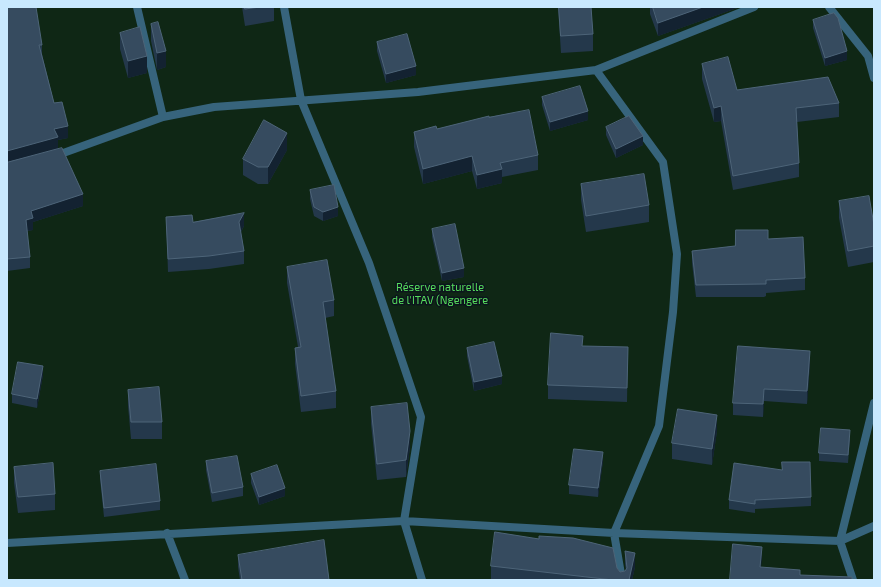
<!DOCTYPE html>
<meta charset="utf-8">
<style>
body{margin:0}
#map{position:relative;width:881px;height:587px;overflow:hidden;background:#0c151d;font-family:"Exo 2",sans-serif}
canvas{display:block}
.frame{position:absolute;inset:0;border:8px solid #c8e8fe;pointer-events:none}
</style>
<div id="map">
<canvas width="881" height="587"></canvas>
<div class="frame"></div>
</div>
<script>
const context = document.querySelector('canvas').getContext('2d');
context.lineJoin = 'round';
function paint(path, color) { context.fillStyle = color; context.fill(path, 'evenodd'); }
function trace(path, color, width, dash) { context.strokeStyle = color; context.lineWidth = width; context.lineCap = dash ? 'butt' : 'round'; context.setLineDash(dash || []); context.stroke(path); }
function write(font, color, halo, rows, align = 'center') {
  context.font = font + ' "Exo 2",sans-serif'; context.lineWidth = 3; context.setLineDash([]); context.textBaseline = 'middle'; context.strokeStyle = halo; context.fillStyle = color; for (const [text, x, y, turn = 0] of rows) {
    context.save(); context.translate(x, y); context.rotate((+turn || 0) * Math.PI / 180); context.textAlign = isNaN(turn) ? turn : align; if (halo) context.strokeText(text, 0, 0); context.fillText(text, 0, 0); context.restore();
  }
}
const green = new Path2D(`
 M7,7H874V580H7Z`);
const minor = new Path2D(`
 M137,7L163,117
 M284,7L301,100L369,263L421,417L404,521L422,580
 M829,7L868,56L874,78
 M596,70L663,162L677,254L673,312L659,426L614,533L622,580
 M55,156L163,117L214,107L418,92L596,70L754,7
 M167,533L185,580
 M7,543L404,521L614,533L840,541L874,526
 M853,580L840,541L874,403`);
const wall = new Path2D(`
 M7,7L42,45V54L54,103L68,138L58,140V149L83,206L33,222V230L27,231L30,257V268L7,271Z
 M242,7H274V21L245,26Z
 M558,7H591L593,34V51L561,53Z
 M650,7H740L658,36L650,14Z
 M813,20L847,60L825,66L813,28Z
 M151,24L166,67L157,70L151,41Z
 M120,33L147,73L128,78L120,49Z
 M377,42L416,75L386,83L377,51Z
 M702,64L737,90L839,103V117L797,122L799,163V177L733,190L721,121L714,122L702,79Z
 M542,97L588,120L550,131L542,105Z
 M489,117L538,155V170L502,177V183L477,189L472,171L423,184L414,147V132L437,129Z
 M606,127L643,145L616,158L606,135Z
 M287,150L268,184H258L243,175V159Z
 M581,184L649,205V222L586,232L581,200Z
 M310,190L338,216L323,221L314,216L310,199Z
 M839,201L874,225V262L848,267L839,218Z
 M166,217L193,222L244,226L241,232L244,251V264L209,269L168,272Z
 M432,229L464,277L442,281L432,237Z
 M768,239L805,278V290L766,293V296L764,297H696L692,263V251L735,246Z
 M287,267L334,300V316L325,318L336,391V408L301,412L295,364V348L298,347L287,283Z
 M583,346L628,347L627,402L548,399V385Z
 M467,348L502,384L474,391L467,356Z
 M810,363L807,404L764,401L763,417L733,415V403Z
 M43,375L37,408L12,403V394Z
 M128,390L162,422V439H131L128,406Z
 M371,407L410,447L406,477L377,480L371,424Z
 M717,431L712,465L672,459V443Z
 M850,439L848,463L819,461V453Z
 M206,461L243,487V496L212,502L206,470Z
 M603,461L598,497L569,494V485Z
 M14,467L55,494V510L18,513L14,483Z
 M100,471L160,501V510L104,517L100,479Z
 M251,474L285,496L259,505L251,483Z
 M811,497V506L755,509V513L729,509V500Z
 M625,551L635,567L632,580H498L491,579V566L617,568L620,572L625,571L626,570L625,564Z
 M238,555L329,580H240L238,567Z`);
const shadedWall = new Path2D(`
 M703,7H740L658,36V23Z
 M166,51V67L157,70V53Z
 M847,51V60L825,66V58Z
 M147,56V73L128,78V61Z
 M416,66V75L386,83V74Z
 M721,106V121L714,122V108Z
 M588,111V120L550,131V122Z
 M68,126V138L58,140V149L7,162V151L54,129Z
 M287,133V150L268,184V167Z
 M643,136V145L616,158V149Z
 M472,156V171L423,184V169Z
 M502,169V183L477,189V175Z
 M83,194V206L33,222V230L26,231V220L31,211Z
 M338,207V216L323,221V212Z
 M244,213V226L239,235V222Z
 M464,268V277L442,281V273Z
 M810,351V363L807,404V391Z
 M43,366V375L37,408V399Z
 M502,376V384L474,391V382Z
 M764,389V401L763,417V404Z
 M717,415V431L712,465V449Z
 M410,431V447L406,477V460Z
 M603,452V461L598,497V488Z
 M285,488V496L259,505V497Z
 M762,547V558L760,579V567Z
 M635,553V567L632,580H629Z`);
const building = new Path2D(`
 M7,7H36L42,45H39L54,103L62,102L68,126L54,129L58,137L7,151Z
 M244,7H260L245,9Z
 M559,7H591L593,34L561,36Z
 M653,7H703L658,23Z
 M834,13L838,18L847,51L825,58L813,20Z
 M158,22L166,51L157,53L151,24Z
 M140,27L147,56L128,61L120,33Z
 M407,34L416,66L386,74L377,42Z
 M728,57L737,90L828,77L839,103L796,108L799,163L733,176L721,106L714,108L702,64Z
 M580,86L588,111L550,122L542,97Z
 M529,110L538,155L500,163L502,169L477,175L472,156L423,169L414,132L436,126L437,129L489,116V117Z
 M629,116L643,136L616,149L606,127Z
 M264,120L287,133L268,167H258L243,159Z
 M62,148L83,194L31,211L33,218L26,220L30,257L7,259V162H8Z
 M644,174L649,205L586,216L581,184Z
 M334,185L338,207L323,212L314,207L310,190Z
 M869,196L874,225V246L848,251L839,201Z
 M244,213L239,222L244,251L209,256L168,259L166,217L192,215L193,222Z
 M455,224L464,268L442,273L432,229Z
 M736,230H768V239L803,237L805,278L766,280V284H764L696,285L692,251L735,246Z
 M327,260L334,300L323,302L336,391L301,396L295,348L301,347L287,267Z
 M551,333L583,336L582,346L628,347L627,388L548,385Z
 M494,342L502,376L474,382L467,348Z
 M738,346L810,351L807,391L764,389L763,404L733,403Z
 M18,362L43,366L37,399L12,394Z
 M159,387L162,422H131L128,390Z
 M407,403L410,431L406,460L377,464L371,407Z
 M678,409L717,415L712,449L672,443Z
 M821,428L850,430L848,455L819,453Z
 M574,449L603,452L598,488L569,485Z
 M237,456L243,487L212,493L206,461Z
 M782,462H810L811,497L755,500V504L729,500L734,463L782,470Z
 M53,463L55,494L18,497L14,467Z
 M156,464L160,501L104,508L100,471Z
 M277,465L285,488L259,497L251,474Z
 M495,532L539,539V536L573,538L613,548L617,568L620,572L625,571L627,568L625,551L635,553L629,580H613L491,566Z
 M324,540L329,580H242L238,555Z
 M733,544L762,547L760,567L800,570V575L852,577V580H730Z`);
const parkNames = [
 ["Réserve naturelle",440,287],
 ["de l'ITAV (Ngengere",440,300]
];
paint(green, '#0f2715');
trace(minor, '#37647c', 8);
paint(wall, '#24384b');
paint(shadedWall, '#132231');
paint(building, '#364b5f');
trace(building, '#4d6478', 1);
write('11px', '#56dd5d', '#0c151d', parkNames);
</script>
